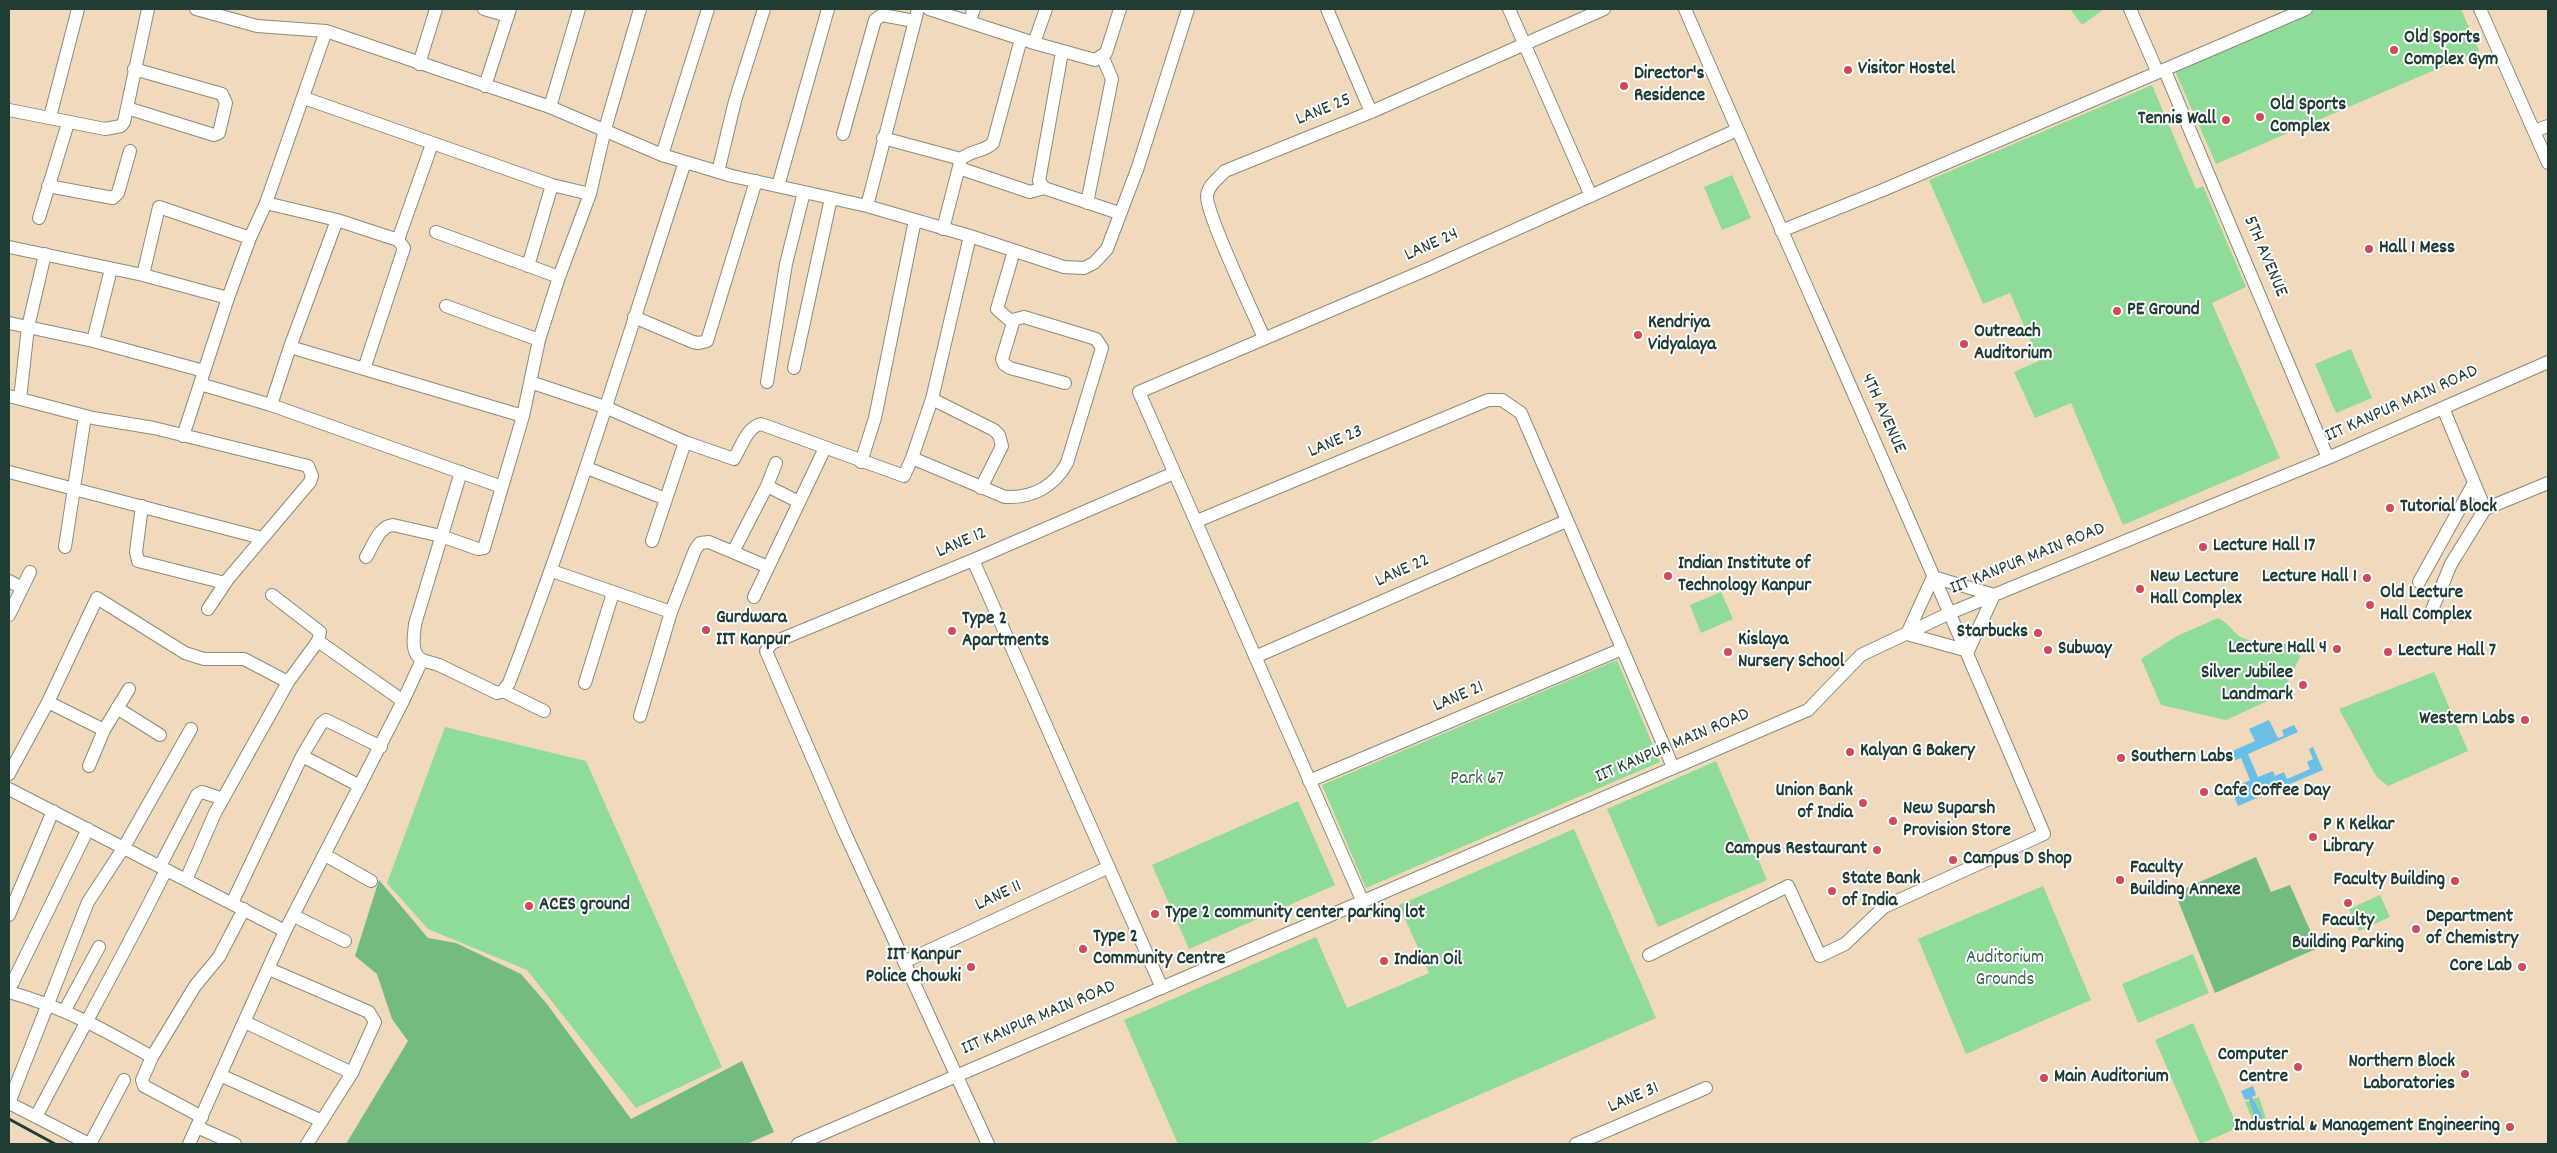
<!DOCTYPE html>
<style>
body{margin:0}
#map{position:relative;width:2557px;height:1153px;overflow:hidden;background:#f1dabb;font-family:Dekko,sans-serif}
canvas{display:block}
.frame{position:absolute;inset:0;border:10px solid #1f3d34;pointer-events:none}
</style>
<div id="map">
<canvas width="2557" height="1153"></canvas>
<div class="frame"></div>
</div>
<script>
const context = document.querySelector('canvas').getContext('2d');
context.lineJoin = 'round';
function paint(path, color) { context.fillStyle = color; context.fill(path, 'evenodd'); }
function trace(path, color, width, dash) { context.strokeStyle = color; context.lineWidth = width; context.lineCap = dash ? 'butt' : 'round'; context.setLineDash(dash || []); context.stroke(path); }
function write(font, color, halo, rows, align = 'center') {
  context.font = font + ' Dekko,sans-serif'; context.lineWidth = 4; context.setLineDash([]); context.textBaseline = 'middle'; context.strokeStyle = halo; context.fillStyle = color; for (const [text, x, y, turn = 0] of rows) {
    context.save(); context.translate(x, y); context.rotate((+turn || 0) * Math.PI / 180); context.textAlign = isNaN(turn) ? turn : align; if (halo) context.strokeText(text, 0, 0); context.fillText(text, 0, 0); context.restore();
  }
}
const green = new Path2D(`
 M2070,9H2104L2082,25Z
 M2317,9H2461L2479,51L2216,164L2175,71Z
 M2152,85L2196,189L2203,186L2246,287L2212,303L2280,458L2123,525L2071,403L2035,418L2014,372L2039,361L2010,293L1983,304L1929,180Z
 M1732,175L1751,218L1722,230L1704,187Z
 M2351,349L2372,398L2336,413L2315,364Z
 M1721,592L1733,619L1701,633L1690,605Z
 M2218,618C2231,625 2231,630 2239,636C2252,644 2280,645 2294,644L2300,657L2281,695L2226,720L2161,705L2141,659L2177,636Z
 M1617,660L1660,762L1366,888L1322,785Z
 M2434,672L2468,751L2388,786L2376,776L2339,709Z
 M445,727L586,761L722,1067L636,1108L527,970L428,929L387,883Z
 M1716,761L1767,880L1658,927L1607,809Z
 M1298,801L1335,885L1189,949L1152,865Z
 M1574,829L1656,1018L1366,1144H1178L1124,1020L1316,937L1347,1008L1429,973L1399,905Z
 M2043,886L2091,1000L1966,1054L1918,939Z
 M2380,895L2390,917L2359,931L2349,909Z
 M2193,954L2209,993L2138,1023L2122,984Z
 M2193,1023L2238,1128L2200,1144L2155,1040Z
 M2259,1097L2266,1119L2259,1124L2253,1121L2245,1102L2250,1101L2255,1116L2258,1113L2253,1099Z`);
const forest = new Path2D(`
 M2256,857L2271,892L2290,885L2318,948L2215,993L2175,893Z
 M379,880L428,938L456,943L521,974L547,1004L631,1119L742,1061L774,1132L747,1144H346L408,1041L392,1019L377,974L355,956Z`);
const water = new Path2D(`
 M2269,720L2278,738L2284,736L2282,730L2294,725L2298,732L2248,754L2258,777L2273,771L2275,776L2284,772L2287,779L2310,769L2307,762L2313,759L2309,749L2313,747L2323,770L2238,806L2231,789L2250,780L2241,758L2231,762L2228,753L2255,741L2249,729Z
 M2253,1086L2256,1095L2252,1097L2262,1116L2259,1120L2255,1118L2249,1099L2245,1100L2241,1091Z`);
const street = new Path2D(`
 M196,9L257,26L326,31L550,107L662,155L732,176L867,206L970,236L1064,267L1084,268L1094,263L1107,249L1138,167L1188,9
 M484,9L508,16
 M929,9L1034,43L1095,60L1106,53L1120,9
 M1327,9L1371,112
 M1509,9L1591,196
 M2130,9L2157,71
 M2480,9L2548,163
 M969,22L974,9
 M1034,43L1046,9
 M1062,52L1039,181L1044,188L1119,213
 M419,64L436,9
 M2165,71L2328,458
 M485,86L510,9
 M304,98L552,185L590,194L559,277L539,340L523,416L484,548L478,549L441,536L393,525C379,526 373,546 366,557
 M550,107L579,9
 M127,108L214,135L219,133L226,103L222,94L134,69
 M9,110L105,129L121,126L124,122L148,9
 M50,117L78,9
 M2534,131L2548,126
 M843,134L875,20L882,15L914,21
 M883,138L961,159
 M662,155L708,9
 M959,168L1030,192L1044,188
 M718,172L735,101L764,9
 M48,186L113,198L118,193L130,151
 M778,186L828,9
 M590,194L605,129L640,9
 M266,203L337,220
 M1087,203L1112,79L1102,56
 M867,206L918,9
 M39,218L68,123
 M943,229L961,159C971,150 984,152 993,143L1021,39
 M1781,231L1883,190L2306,9
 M436,232L559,277
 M398,240L432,144
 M9,247L143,275L159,207L250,238
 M1014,251L997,309L1013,323L1002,359L1004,364L1010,368L1065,383
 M528,266L552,185
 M143,275L228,298
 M446,306L539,340
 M634,317L693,342L699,343L707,341L756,181
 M9,323L93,341L204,371
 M1264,338C1254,314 1206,214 1207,196C1208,185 1218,179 1225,171L1371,112L1604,9
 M93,341L111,269
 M290,347L337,220L398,240L404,248L364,369
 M794,368L831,198
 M530,382L605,407L685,442L734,459C741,447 747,427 761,424L904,476L912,458L932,399L970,236
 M767,382L786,264L804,192
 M200,384L271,405L502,487
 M9,396L93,418L154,428L308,466L312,476L310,482L228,579L208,609
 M20,399L28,327L45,254
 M932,399L994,430L999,435L1002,446L981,488
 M271,405L290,347L523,416
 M2443,408L2485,509
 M183,436L228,298L250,238L266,203L326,31
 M912,458L1005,497C1032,498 1054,487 1067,463L1102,348L1096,339L1080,334L1024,317L1012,320
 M861,462L875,418L915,220
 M587,468L666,499
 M9,472L262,538
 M767,486L799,502
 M142,506L136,552L138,561L225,583
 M1197,521L1488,400H1502L1521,413L1673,767
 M652,541L685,442
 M65,547L85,416
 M733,552L767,486L776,463
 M973,560L1162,988
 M552,571L671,612L640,716
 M9,581L22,588
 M2419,582L2474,483
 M754,597L825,448
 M2432,610L2451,564L2485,509L2548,483
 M671,612L695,550L700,543L709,542L768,567
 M9,615L30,572
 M1907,634L1933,577L1994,595
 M1907,634L1968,651
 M318,641L403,701L422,660L439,665L497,693L503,691L509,683C575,512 628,336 685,162
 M1968,651L1994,595
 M1255,657L1566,521
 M422,660C410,653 414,636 415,624L461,472
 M585,683L613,593
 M503,691L544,711
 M48,702L104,730
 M117,708L160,735
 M302,756L321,724L326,720L381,747
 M89,766L104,730L129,689
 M9,774L48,702L97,598L185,653L204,659H244L288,682L318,641L320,632L272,595
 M1309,781L1622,649
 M9,789L285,931
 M325,855L371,881
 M160,866L197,795L202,792L223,799
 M186,880L215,813L288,682
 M1362,900L1139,392L1428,269L1737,130
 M232,903L302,756L360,786
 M9,915L53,811
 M294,916L345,941
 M1649,955L1788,886L1820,956L1845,944L1884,907L2044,834C1928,557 1804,284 1685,9
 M904,962L1109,867
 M269,969L369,1012L375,1022L352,1073L307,1144
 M9,990L88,829
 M9,992C65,1008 101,1028 152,1057
 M65,1010L99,947
 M245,1022L352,1073
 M220,1075L322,1121
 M36,1117C79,1034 125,953 166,870
 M202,1117L144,1086L142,1080L152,1057L195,986L219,957L244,909
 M197,1127L235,1144
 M89,1144L9,1103L88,902L124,847L191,729
 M90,1144L124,1080
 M189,1144L285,931L403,701
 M798,1144L1808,710L1861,655L1950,613L2328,458L2548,362
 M988,1144L844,831L766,651L772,643L973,560L1174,473
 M1576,1144L1706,1088`);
const rail = new Path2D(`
 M9,1119L55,1144`);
const markers = [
 [2394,50,5,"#d1495b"],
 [1848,70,5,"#d1495b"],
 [1624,86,5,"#d1495b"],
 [2260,117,5,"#d1495b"],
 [2226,120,5,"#d1495b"],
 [2369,249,5,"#d1495b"],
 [2117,311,5,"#d1495b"],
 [1638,335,5,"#d1495b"],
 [1964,344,5,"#d1495b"],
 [2390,508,5,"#d1495b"],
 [2203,547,5,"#d1495b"],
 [1668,576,5,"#d1495b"],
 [2367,578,5,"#d1495b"],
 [2140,589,5,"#d1495b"],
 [2370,605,5,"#d1495b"],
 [706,630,5,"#d1495b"],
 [952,631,5,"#d1495b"],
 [2038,633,5,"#d1495b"],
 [2337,649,5,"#d1495b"],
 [2048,650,5,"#d1495b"],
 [1728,652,5,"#d1495b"],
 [2388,652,5,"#d1495b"],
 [2303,685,5,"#d1495b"],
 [2525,720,5,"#d1495b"],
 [1850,752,5,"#d1495b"],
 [2121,758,5,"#d1495b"],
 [2204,792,5,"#d1495b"],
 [1863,803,5,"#d1495b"],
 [1893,821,5,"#d1495b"],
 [2313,837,5,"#d1495b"],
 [1877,850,5,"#d1495b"],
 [1953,860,5,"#d1495b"],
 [2120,880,5,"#d1495b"],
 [2455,881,5,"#d1495b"],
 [1832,891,5,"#d1495b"],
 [2348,903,5,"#d1495b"],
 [529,906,5,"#d1495b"],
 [1155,914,5,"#d1495b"],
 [2416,929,5,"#d1495b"],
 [1083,949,5,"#d1495b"],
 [1384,961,5,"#d1495b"],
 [971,967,5,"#d1495b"],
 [2522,967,5,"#d1495b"],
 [2298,1067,5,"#d1495b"],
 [2465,1074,5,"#d1495b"],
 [2044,1078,5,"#d1495b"],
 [2510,1127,5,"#d1495b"]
];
const poiNames = [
 ["Old Sports",2404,39],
 ["Complex Gym",2404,61],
 ["Visitor Hostel",1858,70],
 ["Director's",1634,75],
 ["Residence",1634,97],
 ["Old Sports",2270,106],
 ["Complex",2270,128],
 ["Tennis Wall",2216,120,"right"],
 ["Hall 1 Mess",2379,249],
 ["PE Ground",2127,311],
 ["Kendriya",1648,324],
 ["Vidyalaya",1648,346],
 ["Outreach",1974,333],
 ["Auditorium",1974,355],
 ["Tutorial Block",2400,508],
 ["Lecture Hall 17",2213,547],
 ["Indian Institute of",1678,565],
 ["Technology Kanpur",1678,587],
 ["New Lecture",2150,578],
 ["Hall Complex",2150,600],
 ["Lecture Hall 1",2357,578,"right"],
 ["Old Lecture",2380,594],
 ["Hall Complex",2380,616],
 ["Gurdwara",716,619],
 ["IIT Kanpur",716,641],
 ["Type 2",962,620],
 ["Apartments",962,642],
 ["Starbucks",2028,633,"right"],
 ["Kislaya",1738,641],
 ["Nursery School",1738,663],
 ["Lecture Hall 4",2327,649,"right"],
 ["Subway",2058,650],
 ["Lecture Hall 7",2398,652],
 ["Silver Jubilee",2293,674,"right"],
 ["Landmark",2293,696,"right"],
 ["Western Labs",2515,720,"right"],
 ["Kalyan G Bakery",1860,752],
 ["Southern Labs",2131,758],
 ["Union Bank",1853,792,"right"],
 ["of India",1853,814,"right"],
 ["Cafe Coffee Day",2214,792],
 ["New Suparsh",1903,810],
 ["Provision Store",1903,832],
 ["P K Kelkar",2323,826],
 ["Library",2323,848],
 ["Campus Restaurant",1867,850,"right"],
 ["Campus D Shop",1963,860],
 ["Faculty",2130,869],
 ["Building Annexe",2130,891],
 ["State Bank",1842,880],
 ["of India",1842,902],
 ["Faculty Building",2445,881,"right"],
 ["ACES ground",539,906],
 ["Type 2 community center parking lot",1165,914],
 ["Department",2426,918],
 ["of Chemistry",2426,940],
 ["Faculty",2348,922,"center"],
 ["Building Parking",2348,944,"center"],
 ["Type 2",1093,938],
 ["Community Centre",1093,960],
 ["IIT Kanpur",961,956,"right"],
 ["Police Chowki",961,978,"right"],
 ["Indian Oil",1394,961],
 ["Core Lab",2512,967,"right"],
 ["Computer",2288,1056,"right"],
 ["Centre",2288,1078,"right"],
 ["Northern Block",2455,1063,"right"],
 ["Laboratories",2455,1085,"right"],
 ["Main Auditorium",2054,1078],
 ["Industrial & Management Engineering",2500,1127,"right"]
];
const streetNames = [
 ["LANE 25",1324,111,-22],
 ["LANE 24",1432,246,-24],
 ["5TH AVENUE",2264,257,67],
 ["IIT KANPUR MAIN ROAD",2402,405,-24],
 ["4TH AVENUE",1882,414,66],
 ["LANE 23",1336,443,-23],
 ["LANE 12",962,544,-23],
 ["IIT KANPUR MAIN ROAD",2028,560,-22],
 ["LANE 22",1403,572,-24],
 ["LANE 21",1459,698,-23],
 ["IIT KANPUR MAIN ROAD",1673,747,-23],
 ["LANE 11",999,897,-25],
 ["IIT KANPUR MAIN ROAD",1039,1019,-23],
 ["LANE 31",1634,1099,-23]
];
const parkNames = [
 ["Park 67",1477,780],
 ["Auditorium",2005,959],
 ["Grounds",2005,981]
];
paint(green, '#8fdb98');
paint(forest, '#73bb80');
paint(water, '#69bfe5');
trace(street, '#888c78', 14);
trace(street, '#fff', 12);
trace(rail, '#1f3d34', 3);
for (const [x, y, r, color] of markers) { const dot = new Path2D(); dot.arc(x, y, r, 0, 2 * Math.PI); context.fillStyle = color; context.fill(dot); trace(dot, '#fff', 2); }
write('bold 19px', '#1f3d34', '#fff', poiNames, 'left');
write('19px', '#1f3d34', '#fff', streetNames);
write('19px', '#3b644d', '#fff', parkNames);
</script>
